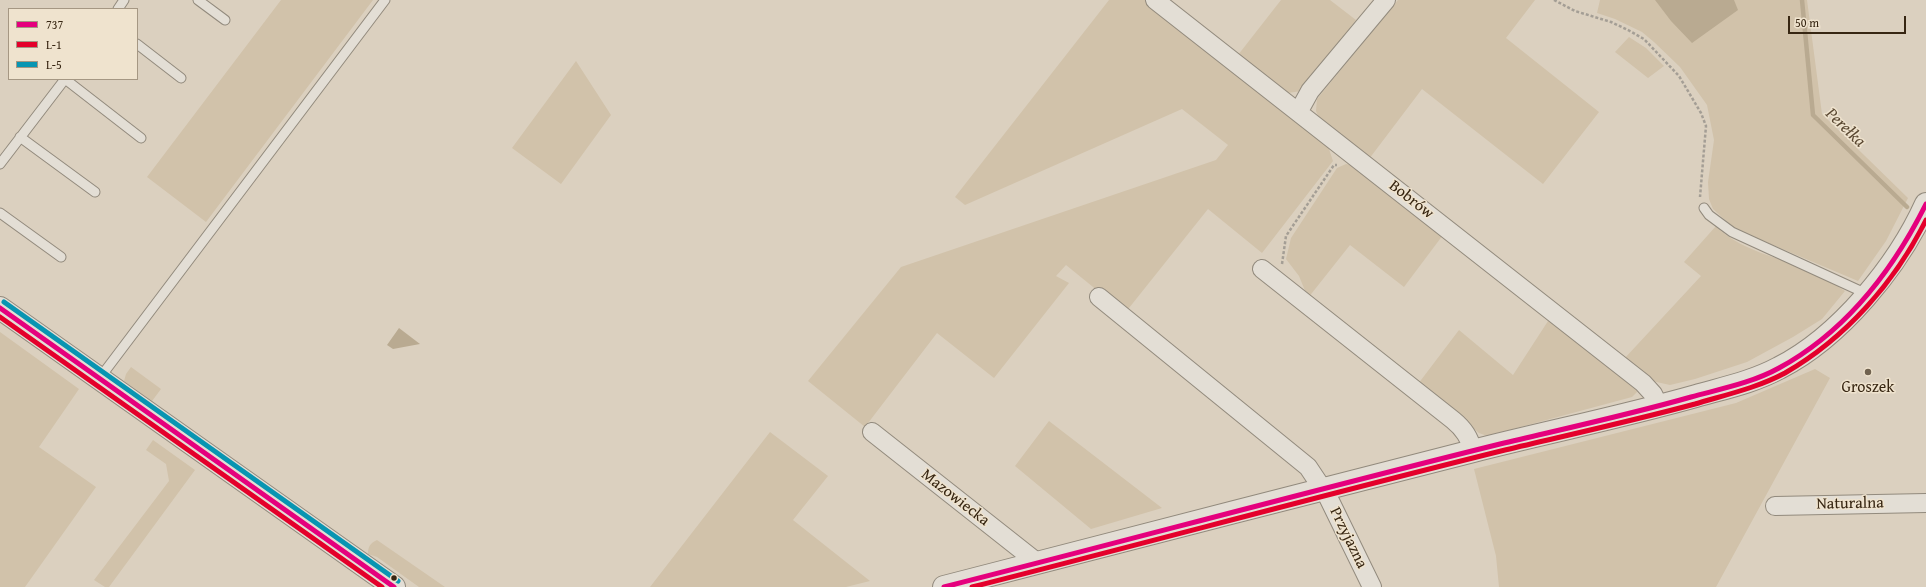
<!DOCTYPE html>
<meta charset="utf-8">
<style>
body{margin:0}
#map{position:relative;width:1926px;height:587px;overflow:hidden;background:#dbd0bf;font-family:"Gentium Book Plus",serif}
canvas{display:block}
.legend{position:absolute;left:8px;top:8px;width:130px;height:72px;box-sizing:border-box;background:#efe3ce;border:1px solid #a59783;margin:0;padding:5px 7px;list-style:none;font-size:12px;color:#372612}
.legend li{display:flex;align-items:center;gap:8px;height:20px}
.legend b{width:20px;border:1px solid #a59783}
.scale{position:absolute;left:1788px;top:16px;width:118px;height:18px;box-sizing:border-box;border:2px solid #372612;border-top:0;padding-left:5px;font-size:12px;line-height:14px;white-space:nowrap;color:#372612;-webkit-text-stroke:3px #efe3ce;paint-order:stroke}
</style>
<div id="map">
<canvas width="1926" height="587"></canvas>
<ul class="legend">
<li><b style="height:5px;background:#e5007d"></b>737</li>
<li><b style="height:5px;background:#e4002b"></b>L-1</li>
<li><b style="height:5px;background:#0895b2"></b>L-5</li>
</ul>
<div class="scale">50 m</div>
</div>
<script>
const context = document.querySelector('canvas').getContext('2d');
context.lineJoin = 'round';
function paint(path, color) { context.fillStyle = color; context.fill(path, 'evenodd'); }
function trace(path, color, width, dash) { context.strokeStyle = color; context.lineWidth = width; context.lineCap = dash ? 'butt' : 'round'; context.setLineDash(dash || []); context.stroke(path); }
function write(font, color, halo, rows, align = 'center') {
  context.font = font + ' "Gentium Book Plus",serif'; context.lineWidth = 3; context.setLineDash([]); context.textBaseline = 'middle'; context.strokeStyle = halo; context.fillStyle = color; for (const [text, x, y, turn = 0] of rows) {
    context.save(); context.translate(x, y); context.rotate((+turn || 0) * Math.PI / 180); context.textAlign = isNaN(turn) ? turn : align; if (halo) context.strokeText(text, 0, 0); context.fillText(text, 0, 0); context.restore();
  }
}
const green = new Path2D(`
 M281,0H373L206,222L147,177Z
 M1109,0H1149L1326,140L1333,161L1262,253L1208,209L1125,313L1066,265L1056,276L1069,283L994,378L937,333L865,427L808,381L901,267L1216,160L1228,145L1182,109L965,205L955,197Z
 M1281,0H1330L1356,20L1302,91L1287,93L1238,55Z
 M1398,0H1535L1506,38L1599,112L1543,184L1422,89L1369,159L1320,120L1316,111L1317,99Z
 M1600,0H1807L1822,114L1908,198L1886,241L1858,281L1735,229L1713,209L1709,199L1708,182L1714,140L1707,105L1680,67L1654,42L1642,32L1615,19L1597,13Z
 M1629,37L1646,48L1664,66L1648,78L1615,52Z
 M576,61L611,115L561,184L512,148Z
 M1346,164L1358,166L1443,235L1404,287L1350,245L1308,298L1299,276L1286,259L1291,238L1337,168Z
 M1716,226C1744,255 1790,258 1824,277C1831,281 1838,287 1845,291L1822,319L1793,337L1747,362L1695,379L1670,385L1652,381L1624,359L1701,276L1684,262Z
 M1550,318L1635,385L1637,392L1632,397L1487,436L1479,433L1418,384L1459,330L1513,375Z
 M0,332L79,389L39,447L96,487L25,587H0Z
 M131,367L161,389L152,401L124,381L126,374Z
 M1815,369L1830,378L1716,587H1499L1496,556L1474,469L1736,403Z
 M1049,421L1162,508L1091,529L1015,466Z
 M770,432L828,476L793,520L870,581L846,587H650Z
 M153,440L195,470L109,587H105L94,580L169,481L166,464L146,450Z
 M377,540L445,587H419L377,557L368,554C368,547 370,543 377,540Z`);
const water = new Path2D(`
 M1655,0H1734L1738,10L1692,43L1671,21Z
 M399,328L420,344L393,349L387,345Z`);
const stream = new Path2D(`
 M1802,0L1813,115L1907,207`);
const path = new Path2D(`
 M1554,0L1575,11L1611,22L1628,30L1644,39L1679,76L1701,113L1706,126L1700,197
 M1282,264L1286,236L1334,165H1337`);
const service = new Path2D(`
 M198,0L225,20
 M118,9L124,0
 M137,44L181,78
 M65,79L141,138
 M20,137L95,192
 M0,164L65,79
 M1704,208L1709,215L1732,232L1867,294
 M0,213L61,257
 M99,379L385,0`);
const minor = new Path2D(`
 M1155,0L1643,383L1653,394L1659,406
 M1299,111L1310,91L1386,0
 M1262,269L1453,420C1464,429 1469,437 1473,451
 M1099,297L1308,467L1328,497L1372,587
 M872,432L1038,563
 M1775,506L1926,503`);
const tertiary = new Path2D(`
 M0,308L394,587
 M944,587C1121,542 1296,495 1473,451C1547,432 1622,417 1696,396C1724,388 1753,382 1779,368C1840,337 1898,266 1926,204`);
const bus1 = new Path2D(`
 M0,308L394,587
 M944,587C1129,540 1314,490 1500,444C1563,429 1628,415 1691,397C1720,389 1752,383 1779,368C1845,332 1893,270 1926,204`);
const bus2 = new Path2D(`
 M0,317L382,587
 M972,587C1150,542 1327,494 1505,450C1568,435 1632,421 1695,404C1725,395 1757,388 1785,373C1846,338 1895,282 1926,220`);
const bus3 = new Path2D(`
 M4,302L398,581`);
const markers = [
 [1868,372,4,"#70624f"],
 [394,578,3.5,"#372612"]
];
const streetNames = [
 ["Bobrów",1411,200,38],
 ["Mazowiecka",955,498,38],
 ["Naturalna",1850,504,-1],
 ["Przyjazna",1348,538,64]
];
const poiNames = [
 ["Groszek",1868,388]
];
const waterNames = [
 ["Perełka",1845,128,44]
];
paint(green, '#d1c2aa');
paint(water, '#b9aa91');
trace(stream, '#b9aa91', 4.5);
trace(service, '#928a7d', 11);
trace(minor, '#928a7d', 20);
trace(tertiary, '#928a7d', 24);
trace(path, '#a49e95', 2.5, [3, 2]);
trace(service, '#e3ded5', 9);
trace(minor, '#e3ded5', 18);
trace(tertiary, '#e3ded5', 22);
trace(bus1, '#e5007d', 5);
trace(bus2, '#e4002b', 5);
trace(bus3, '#0895b2', 5);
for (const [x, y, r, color] of markers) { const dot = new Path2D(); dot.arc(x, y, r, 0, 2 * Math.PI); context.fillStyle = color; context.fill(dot); trace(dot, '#efe3ce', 1.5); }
write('16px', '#372612', '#efe3ce', streetNames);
write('16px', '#372612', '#efe3ce', poiNames);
write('italic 17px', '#5a4832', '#efe3ce', waterNames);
</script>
